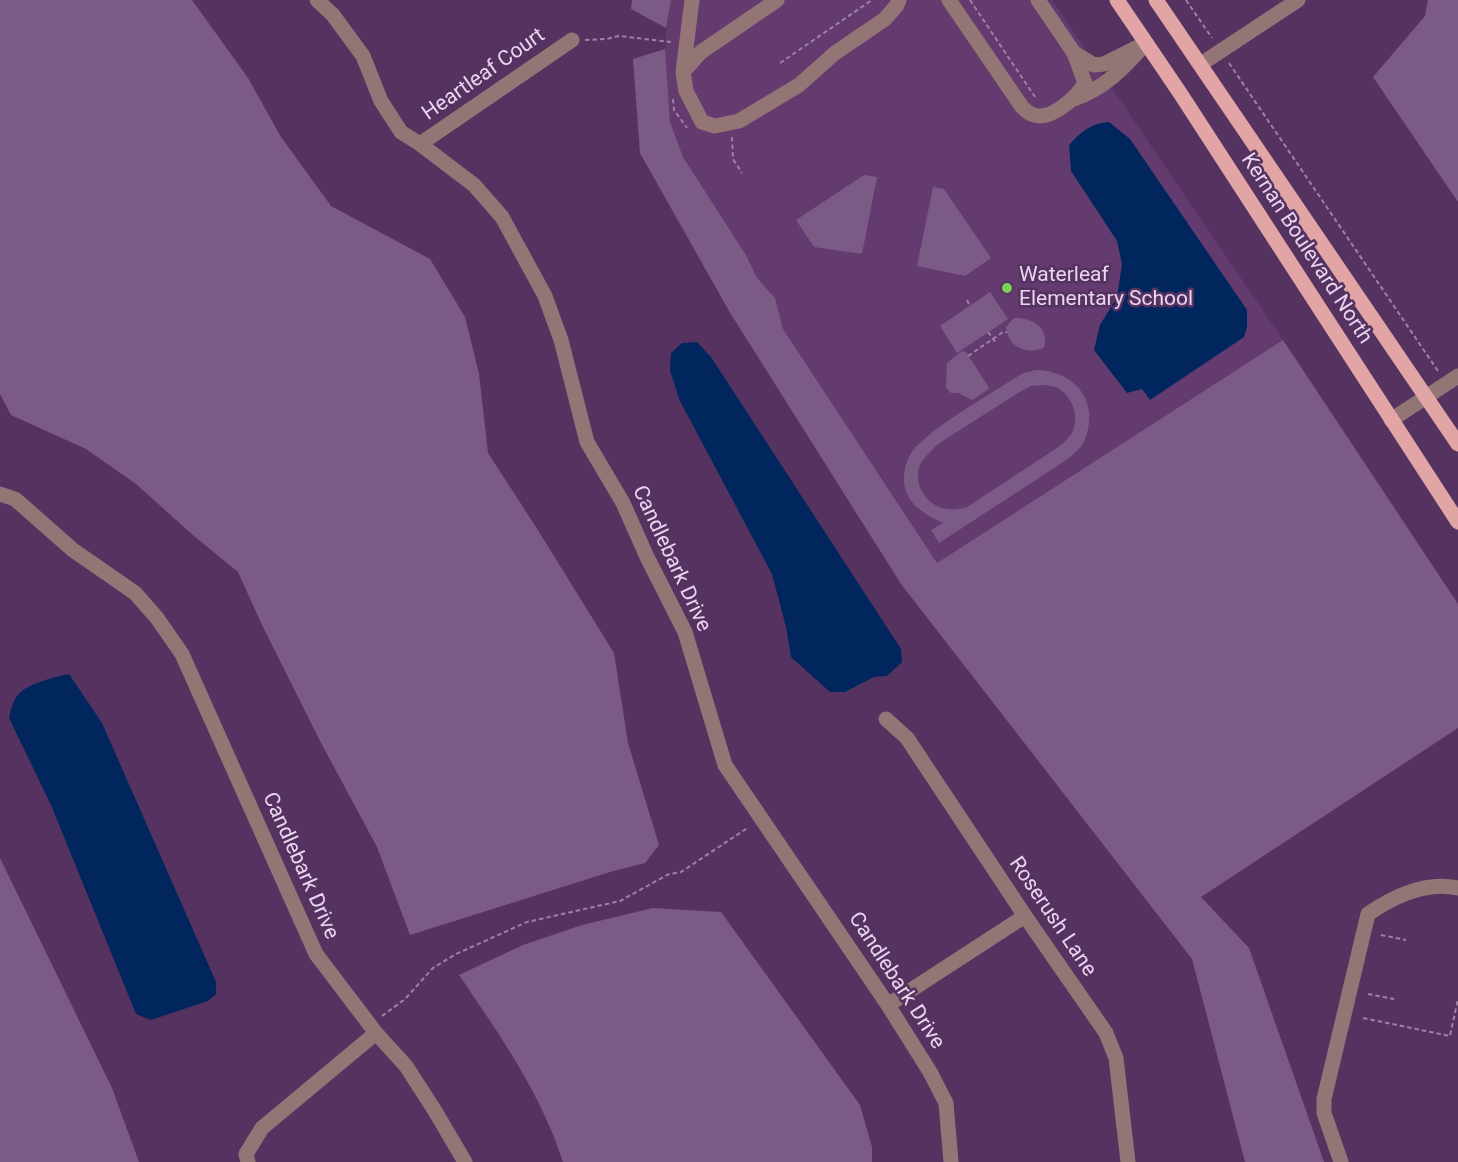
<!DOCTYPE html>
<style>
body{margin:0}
canvas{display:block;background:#553260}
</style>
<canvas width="1458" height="1162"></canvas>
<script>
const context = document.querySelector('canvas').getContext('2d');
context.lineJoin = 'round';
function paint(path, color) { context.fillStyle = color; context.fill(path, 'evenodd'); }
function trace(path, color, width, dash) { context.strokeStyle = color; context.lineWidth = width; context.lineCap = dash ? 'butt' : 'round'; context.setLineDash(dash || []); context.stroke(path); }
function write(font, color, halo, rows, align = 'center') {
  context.font = font + ' Roboto,sans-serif'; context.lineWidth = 5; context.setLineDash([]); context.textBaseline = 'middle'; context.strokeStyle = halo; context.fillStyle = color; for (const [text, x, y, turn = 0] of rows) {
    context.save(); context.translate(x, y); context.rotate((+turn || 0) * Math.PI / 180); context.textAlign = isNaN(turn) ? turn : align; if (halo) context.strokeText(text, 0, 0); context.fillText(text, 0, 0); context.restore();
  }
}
const built = new Path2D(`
 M671,0H1052L1283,340L937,563L783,329L775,298L757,278L746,255L683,157L670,122L665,62L666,28Z`);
const green = new Path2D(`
 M0,0H192L248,78L281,137L331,206L430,259L465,317L479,374L488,453L536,527L614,653L628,743L659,845L645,863L610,872L410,935L377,847L320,741L262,625L238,572L194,536L136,484L86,449L11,415L0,394Z
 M632,0H671L666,28L631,9Z
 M1428,0H1458V202L1373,77L1425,16Z
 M665,49L670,122L683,157L746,255L757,278L775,298L783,329L937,563L1283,340L1458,604V728L1201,897L1249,948L1324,1162H1245L1192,959L901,584L729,311L640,153L633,59Z
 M864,175L877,177L862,254L814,247L796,220Z
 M933,187L944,189L991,258L965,276L917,266Z
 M990,292L1008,319L957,353L940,326Z
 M1014,318C1032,317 1050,328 1044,348C1026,355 1008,347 1006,327Z
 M962,351L966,352L988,386L989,389L972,400L958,393H951L946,387L947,363Z
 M1036,370C1076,371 1101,403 1084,442C1081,448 1073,454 1068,459L939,543L931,530L943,523C925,514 905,504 904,481C904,472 905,464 910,455C923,432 988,396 1013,379L1024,373ZM1044,385C1048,386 1054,386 1058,388C1074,398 1080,419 1071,435C1067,440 1062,444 1057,448L967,507C946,514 926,506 919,484C918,478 917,470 920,465C924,457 932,450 938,444L1018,393L1031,386Z
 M0,858L112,1088L139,1162H0Z
 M653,908L721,912L860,1105L872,1147V1162H563C541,1093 499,1034 459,975L523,945L582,925Z`);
const water = new Path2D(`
 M1109,122L1130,139L1247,310V327L1244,337L1150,400L1142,389L1127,393L1094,350L1100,325L1117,297L1122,264L1117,241L1071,171L1069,145C1081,132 1091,123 1109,122Z
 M697,342L711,357L901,649L902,662L887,676L874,677L845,692H830L791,657L786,627L772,574L680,401L670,371L671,353L682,343Z
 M69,674L102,723L216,982V994L208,1001L151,1020L136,1014L51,805L9,718C11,708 14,697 22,691C32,683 57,676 69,674Z`);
const path = new Path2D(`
 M970,0L1035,97
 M1186,0L1212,38
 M585,40L607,39L619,36L671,42
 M780,63L872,0
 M1229,63L1438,371
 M673,99L674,110L687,128
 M732,137L733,159L742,173
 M967,300L970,306
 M988,332L996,343
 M968,356L1003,332H1007
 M1381,935L1406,940
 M1368,994L1394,999
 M382,1016L405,999L433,968L456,954L527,922L620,901L669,874L681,872L749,827
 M1363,1018L1450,1036L1458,999`);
const minor = new Path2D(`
 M317,0L333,15L363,56L381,101L401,132L420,144L474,185L502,217L545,296L561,340L587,442L623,503L647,557L685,632L725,765L888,1005L930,1072L946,1103L951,1162
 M692,0L683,72L686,91L702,122L715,126L739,121L799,85L835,53L885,19L897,5L899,0
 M949,0L1022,107C1025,110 1029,114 1034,115C1051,121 1077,97 1085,83L1074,53L1038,0
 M1074,53L1094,65L1104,64L1140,46
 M1201,64L1298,0
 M683,72L701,52L777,0
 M1074,99C1104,89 1125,67 1146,43
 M420,144L572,40
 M1391,420L1458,376
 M0,494L15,499L73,550L135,593L157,618L182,654L316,954L376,1033L406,1066L435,1111L465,1162
 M886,719L907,738L1025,916L1106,1033L1116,1058L1128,1162
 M888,1005L1025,916
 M248,1162L246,1154L262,1128L376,1033
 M1341,1162L1324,1113V1099L1368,914C1394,896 1426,881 1458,888`);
const major = new Path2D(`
 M1117,0L1180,93L1458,522
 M1156,0L1458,444`);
const markers = [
 [1007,288,6,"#79d158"]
];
const streetNames = [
 ["Heartleaf Court",484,75,-35],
 ["Kernan Boulevard North",1306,249,57],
 ["Candlebark Drive",671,559,65],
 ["Candlebark Drive",300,866,66],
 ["Roserush Lane",1052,917,56],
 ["Candlebark Drive",896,981,57]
];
const poiNames = [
 ["Waterleaf",1019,276],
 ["Elementary School",1019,300]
];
paint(built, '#633b6f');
paint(green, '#7c5a86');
paint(water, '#00265d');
trace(path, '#9d81a6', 2, [4.5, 3]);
trace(minor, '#947575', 15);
trace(major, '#e2a5a5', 15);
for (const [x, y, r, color] of markers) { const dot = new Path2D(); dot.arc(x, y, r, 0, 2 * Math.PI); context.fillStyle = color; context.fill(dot); trace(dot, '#553260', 2); }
write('21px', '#ead5f1', '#553260', streetNames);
write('21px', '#ead5f1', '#553260', poiNames, 'left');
</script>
